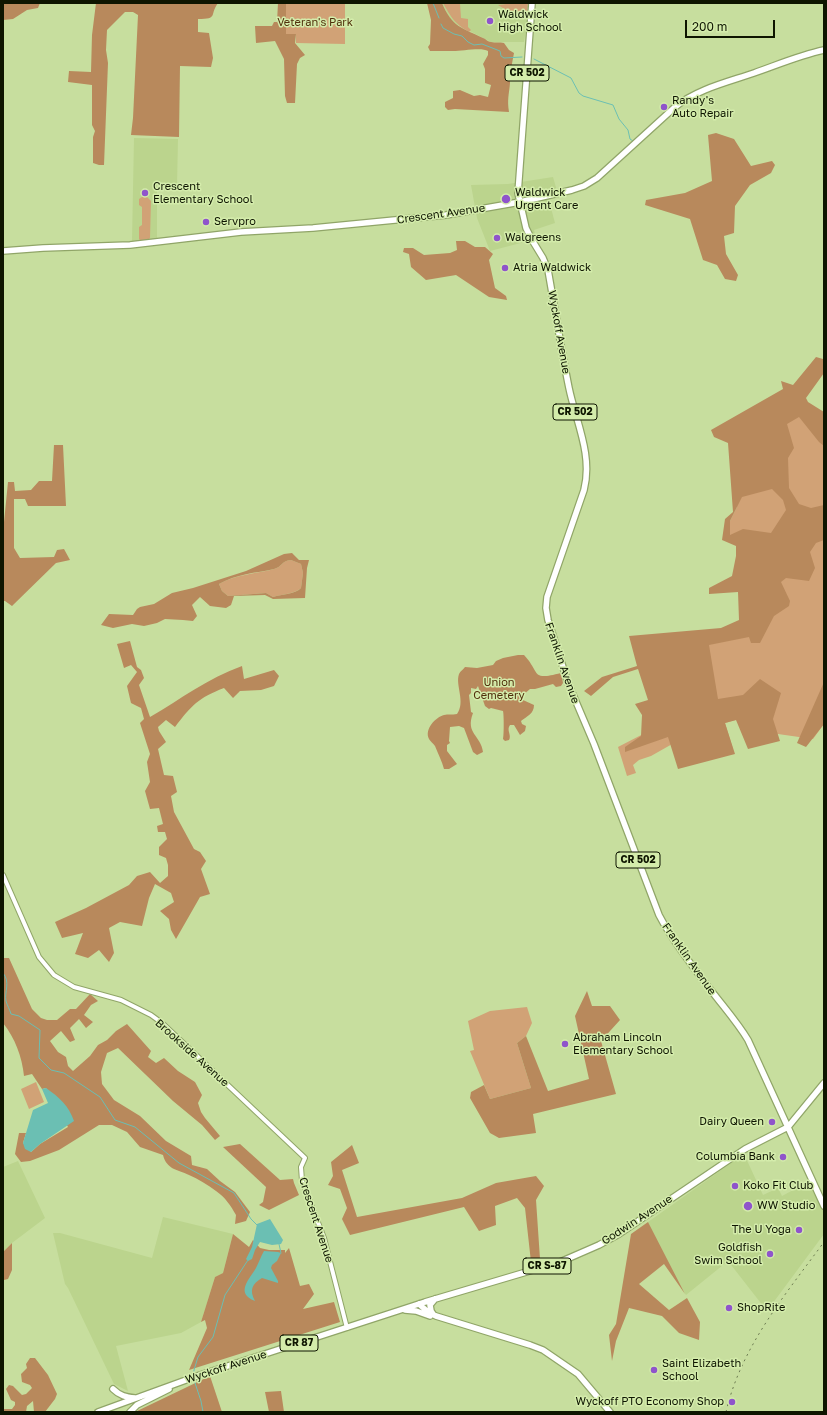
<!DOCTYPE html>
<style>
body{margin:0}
#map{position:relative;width:827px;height:1415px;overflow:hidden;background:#c7de9e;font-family:"Golos Text",sans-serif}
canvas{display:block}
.frame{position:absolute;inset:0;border:4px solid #0e1500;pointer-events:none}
.scale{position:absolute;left:685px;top:20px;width:90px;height:18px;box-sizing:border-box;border:2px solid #0e1500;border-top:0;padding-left:5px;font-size:12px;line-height:14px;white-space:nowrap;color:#0e1500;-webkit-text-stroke:3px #d4ecab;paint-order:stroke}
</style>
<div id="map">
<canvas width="827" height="1415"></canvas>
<div class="frame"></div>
<div class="scale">200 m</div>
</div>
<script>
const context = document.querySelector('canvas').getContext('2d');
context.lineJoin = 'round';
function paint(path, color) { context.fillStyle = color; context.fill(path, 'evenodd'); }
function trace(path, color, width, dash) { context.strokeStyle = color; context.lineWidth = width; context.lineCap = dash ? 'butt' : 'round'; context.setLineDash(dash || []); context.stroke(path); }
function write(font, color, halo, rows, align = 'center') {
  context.font = font + ' "Golos Text",sans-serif'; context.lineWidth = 3; context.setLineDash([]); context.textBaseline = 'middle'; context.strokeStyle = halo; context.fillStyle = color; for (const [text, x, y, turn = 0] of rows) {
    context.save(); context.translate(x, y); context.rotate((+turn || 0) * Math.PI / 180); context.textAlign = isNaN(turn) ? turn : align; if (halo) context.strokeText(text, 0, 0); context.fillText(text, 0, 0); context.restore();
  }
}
const built = new Path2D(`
 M442,3H528L527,23L524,42H491L456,24L450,19Z
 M134,138L178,139L177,185L157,184V240L132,241Z
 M553,177L557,191L547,193L555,223L534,230L536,239L490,251L477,218L471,185L508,184Z
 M744,1154L763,1195L778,1188L782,1196L808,1182L824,1212V1234L767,1311L728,1261L686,1295L668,1268L648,1222Z
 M18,1161L45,1218L12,1243L3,1252V1167Z
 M163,1217L233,1234L223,1273L215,1277L201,1322L181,1333L116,1346L128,1391L114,1384L68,1288L65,1284L53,1233H60L152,1258Z`);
const green = new Path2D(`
 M286,3H345V44L296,43V34H286Z
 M443,3H460L461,18L468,19V27L471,30L469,32C454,23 451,17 443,3Z
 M514,3H528L527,14H513L498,5Z
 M142,197H147L151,201L150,238L147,241L142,242L139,239V227L142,225V207L139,205V199Z
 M810,413L824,417V724L813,739L771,733L736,720L725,723L733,749L674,743L651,756L639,760L633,765L636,773L627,776L618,747L647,732L642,708L718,635L743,625L738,532L730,536V521L737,507L734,428Z
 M291,560L301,564L303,573L301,588C295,594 282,594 273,597L266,593L228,596L222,591L219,584C236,574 256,574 274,569C282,567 281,561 291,560Z
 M527,1007L532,1023L526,1036L517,1043L531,1088L490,1099L470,1051L474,1050L468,1021L490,1011Z
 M36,1082L44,1102L29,1109L21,1089Z`);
const forest = new Path2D(`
 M3,3H40L38,8L27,10L13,19L3,20Z
 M96,3H218C209,15 219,19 198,19V32L209,33L213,58L211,67L180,66L179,137L131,135L133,118L138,15L133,12H125L107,30L106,50L108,63L104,165H99L93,163V137L95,131L92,125V85L68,82L69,71L91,72L92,35Z
 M278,3H286V34H296L295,43L305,55L300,58L297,64L295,103H287L285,96L284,59L275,41L256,43L255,26H272L274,22H277Z
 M427,3H442C452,27 462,28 483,38C486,39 488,42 491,42C495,43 500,42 504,43L509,50L514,53C512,64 510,72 510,83C509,95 507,99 509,112L455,109L448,110L445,107V102L453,98V91L460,90L474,96L480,95L488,97L491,85L485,83V69L483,64L488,55V51C482,47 462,51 453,51C445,51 438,51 430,51L428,47L430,44L431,20Z
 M716,133L734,139L751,166L772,161L775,165L771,173L750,185L735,206L734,233L724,236L726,254L738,275L736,281L725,279L717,265L703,260L690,219L645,205L646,200L685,193L712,181L708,135Z
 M456,241H465L475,247H485L493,254L489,260L495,288L506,296L507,300L489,297L456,275L426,280L411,267L409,254L403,252L404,248H413L424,255L450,253L457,250Z
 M816,357L823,359L824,373L806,398L808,402L824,412V446L819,442L799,417L787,424L794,448L788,458L789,488L799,504L811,508L824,505V540L816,543L810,552L815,568L809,581L786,578L781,582L790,601L789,606L774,616L760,643H751L749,637L709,645L718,699L743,695L760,679L781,693L773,719L780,741L748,749L736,720L725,723L735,754L678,769L668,737L625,752V747L641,736L642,715L635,704L648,700L638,669L613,677L591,696L584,691L602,677L637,666L629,636L721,628L739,620L738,592L709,594V588L732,576L736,556V546L722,540L725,519L733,512L728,443L714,437L711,430L783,389L781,381L793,385ZM772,489L783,500L786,510L771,533L743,529L730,535V521L742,497Z
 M54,445H63L66,506H28L25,499H14V548L20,558L54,557L57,550L64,549L70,560L56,563L12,606L5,601H3V532L8,482H14L15,491L31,490L39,481H52Z
 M292,553L299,560H309L307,568L305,598L273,599L265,595L234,596L231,605L226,608L210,606L200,597L192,605L197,616L193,621L183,620L165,619L157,623L144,626L132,624L113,628L101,625L109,614L133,615L137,609L140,607L154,604L172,593L193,588L246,571L284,554ZM291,560L301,564L303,573L301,588C296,594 282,594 273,597L266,593L228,596L222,591L219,584C236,574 256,573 274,569C282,567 281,561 291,560Z
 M130,641L137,667L141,670L144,678L139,685L150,717C181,699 208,678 242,666L244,679L274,670L279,676L274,686L261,690L240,691L233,698L224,688C198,698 192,705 175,727L166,720L158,727L159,731L166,742L158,749L164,775L173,776L177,792L171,796L174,812L194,849L200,852L206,861L201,869L210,894L200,897L176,939L171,930L169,919L160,911L174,902L171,893L155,884L149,898L142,926L120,922L109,928L114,953L109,962L99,950L88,958L75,954L83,933L62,938L55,922L86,908L129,885L137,876L150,872L160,883L168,876V865L166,858L159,855V847L167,839L165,832H158L157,826L163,824L159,808L150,809L145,791L150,782L147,762L150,754L140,723L144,719L141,708L131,703L127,686L137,672L131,665L124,668L117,644Z
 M518,655H524C541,673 530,681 561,673L563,683L561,686L556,687L553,684L535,689H530L523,695V700L534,705C534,714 527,716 521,721L522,724L526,726L525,731L520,735L514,725H510C506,730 512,735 509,740L505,741L503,739C504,736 504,715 503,711L491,708L489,709L485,706L478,686L476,689L471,688V693L469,695L471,712L473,713C465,734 481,735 483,752L477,755L473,752L464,728L459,726L450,727L449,741L450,743L447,745V751L457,764L449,769H444C442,761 438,754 435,746C433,743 430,741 429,739C424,729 436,717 444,715C448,714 452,715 457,714C466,702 455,685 459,674C460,671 464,669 465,667L477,668L493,665L496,661L503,658Z
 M824,682V724L806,747L797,743Z
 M3,958H9L32,1009L41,1018L47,1020H57L70,1009H76L90,994L98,1001L91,1005L84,1015L93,1022L86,1028L79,1019L70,1028L75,1040L70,1042L61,1031L50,1041L58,1052L66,1057L68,1066L73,1071L90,1056L98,1045L107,1040L116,1031L127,1024L151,1051L148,1057L156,1063L164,1058L178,1071L195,1082L202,1095L198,1103L201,1112L205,1118L220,1136L215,1140L202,1125L173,1101L118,1048L107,1053L101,1072L102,1084L114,1100L140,1116L166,1141L191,1156L192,1165L207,1169L220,1181L235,1192L250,1212L246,1221L235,1224L236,1215C231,1206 225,1197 216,1191C208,1185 198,1179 189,1175C177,1169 167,1170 163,1155L140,1147L127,1132L112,1125H99L59,1150L30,1161L21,1162L15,1154L19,1133H26L23,1143L31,1152L40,1144L68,1127L46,1088L42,1089L32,1074L24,1076C22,1057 15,1038 3,1023Z
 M587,991L592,1006H610L620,1020L601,1041L616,1094L533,1114L536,1133L499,1138L490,1133L470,1098L471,1092L484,1085L490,1099L531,1088L517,1043L526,1036L548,1091L589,1079L575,1016Z
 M240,1144L280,1180L293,1179L294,1183L299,1195L269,1210L259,1205L263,1202L266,1187L223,1147Z
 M352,1145L359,1163L342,1170L357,1217L462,1198L496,1183L536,1176L544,1186L536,1200L540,1259L531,1262L525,1208L517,1198L495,1206L496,1225L479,1231L464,1207L350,1235L342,1219L347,1208L340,1189L328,1185L333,1176L331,1162Z
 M648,1222L685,1294L664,1264L639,1284L669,1310L687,1298L700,1322L699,1340L679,1333L662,1316L629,1308L616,1341L612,1361L609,1335L616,1324L631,1234Z
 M233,1234L249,1247L253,1240L260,1248L269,1250H285V1253L289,1248L300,1286L309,1284L314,1294L303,1309L334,1302L340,1322L189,1370L207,1328L205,1320L201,1322L215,1277L223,1273Z
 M12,1243V1270L8,1279L4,1280L3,1252Z
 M30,1358H35L48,1375L57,1394L55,1399L45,1412H34L33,1401L27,1406L26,1412H3V1409H12L15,1405V1402L11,1400L6,1389L9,1385L13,1386L22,1395L26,1394L32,1388L30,1385L22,1382L21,1374L27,1368L26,1364Z
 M210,1376L222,1412H135Z
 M281,1391L284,1412H269L265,1392Z`);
const water = new Path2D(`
 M46,1088C59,1097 69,1106 74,1121L40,1144L31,1152L25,1149L23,1143L33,1110L48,1103L42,1089Z
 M270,1219L283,1240L281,1244L272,1245L260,1242L255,1250L252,1259L248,1261L246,1259L252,1247L257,1224Z
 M264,1251L278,1252L281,1253L277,1261L272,1265L271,1268L278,1281V1283L262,1278C252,1284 249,1290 255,1301C235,1293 249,1280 256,1268C259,1262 261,1256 264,1251Z`);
const stream = new Path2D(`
 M433,3L439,18
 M441,24L443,28L454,34L462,36L468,42L474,45L482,44L500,51L501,56L504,58L522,57
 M534,59L571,78L579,93L583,96L613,105L619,119L628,130L630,139L633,141
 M3,973C11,982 4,992 6,1001C7,1005 10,1010 11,1014L19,1016L40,1030L39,1058L51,1070L64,1073L100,1097L115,1120L135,1127L179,1163L234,1193L251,1219L257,1225
 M279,1244L281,1253
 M194,1375V1370L198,1357L213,1337L225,1295L248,1260
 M194,1380L201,1401L203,1412`);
const minor = new Path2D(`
 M3,875L39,957L54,975L74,987L121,1000L151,1015L162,1023L305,1158L301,1167L302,1181L324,1238L347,1328`);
const major = new Path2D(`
 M532,3L518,193L526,228L532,240L543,258L548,270C555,309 561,349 569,388C576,422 593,455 584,490L547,597L546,608L548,620L568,683L594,744L659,915C673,942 698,974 717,998C728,1012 739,1025 748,1040L824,1206
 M3,251L43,248L130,245L241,232L313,228L446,215L520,202L572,190L584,186L597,178L675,107C697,89 728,82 754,73C777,65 800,55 824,50
 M419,1304L428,1312L436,1316L530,1345L543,1350L578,1374L610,1412
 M405,1310L416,1311L430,1316
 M433,1314L431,1311L430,1305L435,1299
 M113,1389C120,1396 126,1397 135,1398
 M98,1412L197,1376L425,1302L560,1262L599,1245L619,1234L745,1149L788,1127L824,1083
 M130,1412L137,1405L169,1389`);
const rail = new Path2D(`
 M726,1412C741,1347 785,1295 824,1242`);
const markers = [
 [490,21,4,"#8f54cb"],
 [664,107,4,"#8f54cb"],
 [145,193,4,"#8f54cb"],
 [506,199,5,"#8f54cb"],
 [206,222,4,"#8f54cb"],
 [497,238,4,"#8f54cb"],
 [505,268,4,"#8f54cb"],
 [565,1044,4,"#8f54cb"],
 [772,1122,4,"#8f54cb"],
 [783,1157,4,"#8f54cb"],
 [735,1186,4,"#8f54cb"],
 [748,1206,5,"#8f54cb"],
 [799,1230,4,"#8f54cb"],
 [770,1254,4,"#8f54cb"],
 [729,1308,4,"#8f54cb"],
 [654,1370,4,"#8f54cb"],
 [732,1402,4,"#8f54cb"]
];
const shields = [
 [527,73,44],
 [575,412,44],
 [638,860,44],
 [547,1266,48],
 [299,1343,38]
];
const shieldNames = [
 ["CR 502",527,73],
 ["CR 502",575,412],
 ["CR 502",638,860],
 ["CR S-87",547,1266],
 ["CR 87",299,1343]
];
const poiNames = [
 ["Waldwick",498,15],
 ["High School",498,28],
 ["Randy's",672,101],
 ["Auto Repair",672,114],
 ["Crescent",153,187],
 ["Elementary School",153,200],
 ["Waldwick",515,193],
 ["Urgent Care",515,206],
 ["Servpro",214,222],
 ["Walgreens",505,238],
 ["Atria Waldwick",513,268],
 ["Abraham Lincoln",573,1038],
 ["Elementary School",573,1051],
 ["Dairy Queen",764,1122,"right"],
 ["Columbia Bank",775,1157,"right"],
 ["Koko Fit Club",743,1186],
 ["WW Studio",757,1206],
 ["The U Yoga",791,1230,"right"],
 ["Goldfish",762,1248,"right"],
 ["Swim School",762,1261,"right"],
 ["ShopRite",737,1308],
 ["Saint Elizabeth",662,1364],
 ["School",662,1377],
 ["Wyckoff PTO Economy Shop",724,1402,"right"]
];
const parkNames = [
 ["Veteran's Park",315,23],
 ["Union",499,683],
 ["Cemetery",499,696]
];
const streetNames = [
 ["Crescent Avenue",441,214,-8],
 ["Wyckoff Avenue",559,332,80],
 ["Franklin Avenue",562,663,71],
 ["Franklin Avenue",689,959,55],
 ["Brookside Avenue",192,1053,42],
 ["Crescent Avenue",316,1220,72],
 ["Godwin Avenue",637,1220,-33],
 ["Wyckoff Avenue",226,1367,-18]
];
paint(built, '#bbd48d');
paint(green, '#d1a276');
paint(forest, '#b8895c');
paint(water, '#6bbfb3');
trace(stream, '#6bbfb3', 1);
trace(minor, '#90a568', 6);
trace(major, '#90a568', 8);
trace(minor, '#fff', 4);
trace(major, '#fff', 5.5);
trace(rail, '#6b7a50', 1, [2, 4]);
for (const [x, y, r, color] of markers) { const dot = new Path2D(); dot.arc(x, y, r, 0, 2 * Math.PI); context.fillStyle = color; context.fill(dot); trace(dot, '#d4ecab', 1.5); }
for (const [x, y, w] of shields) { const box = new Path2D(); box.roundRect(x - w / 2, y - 8, w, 16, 3); context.fillStyle = '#d4ecab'; context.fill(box); trace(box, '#0e1500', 1); }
write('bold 10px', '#0e1500', null, shieldNames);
write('11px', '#0e1500', '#d4ecab', poiNames, 'left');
write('11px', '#51300c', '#d4ecab', parkNames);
write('11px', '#0e1500', '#d4ecab', streetNames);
</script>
